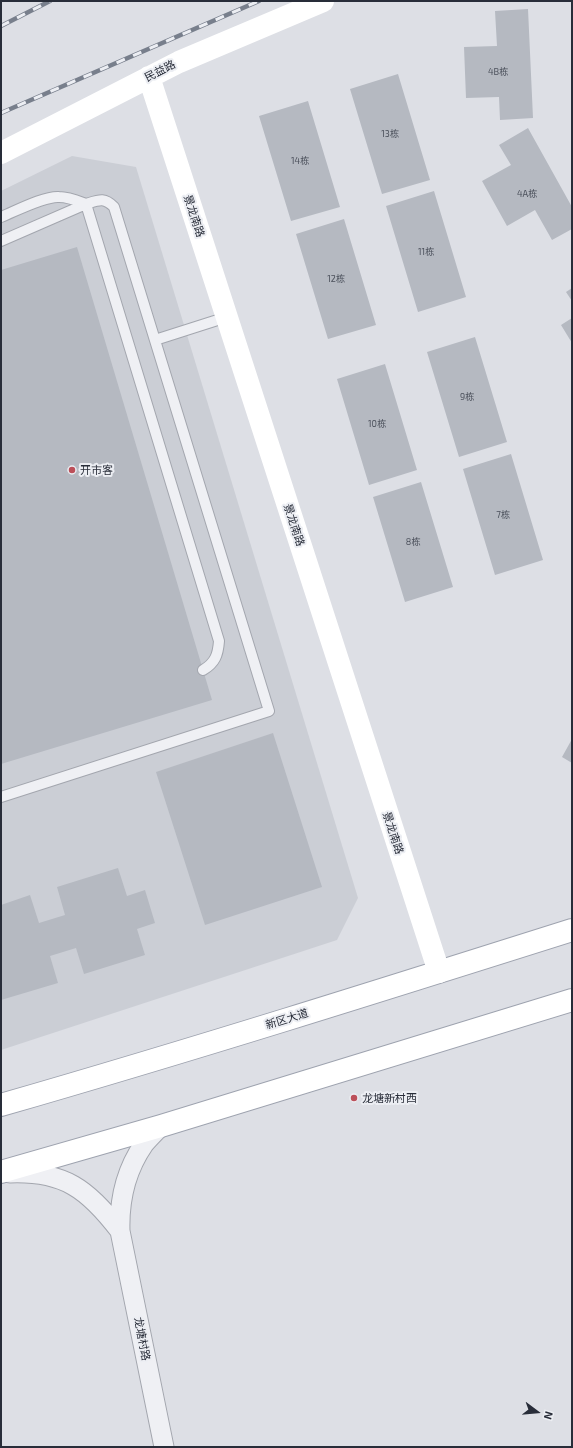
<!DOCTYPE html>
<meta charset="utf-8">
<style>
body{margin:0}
#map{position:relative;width:573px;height:1448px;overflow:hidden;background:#dddfe5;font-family:"Exo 2",sans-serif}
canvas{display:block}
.frame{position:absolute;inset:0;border:2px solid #282d39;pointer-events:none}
.north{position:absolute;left:517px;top:1392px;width:40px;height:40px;-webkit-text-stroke:3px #eceef3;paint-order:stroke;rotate:106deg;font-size:11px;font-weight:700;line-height:16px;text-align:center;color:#282d39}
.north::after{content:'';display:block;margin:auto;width:14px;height:18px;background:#282d39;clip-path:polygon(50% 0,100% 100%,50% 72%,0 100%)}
</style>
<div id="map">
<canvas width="573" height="1448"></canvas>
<div class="frame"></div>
<div class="north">N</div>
</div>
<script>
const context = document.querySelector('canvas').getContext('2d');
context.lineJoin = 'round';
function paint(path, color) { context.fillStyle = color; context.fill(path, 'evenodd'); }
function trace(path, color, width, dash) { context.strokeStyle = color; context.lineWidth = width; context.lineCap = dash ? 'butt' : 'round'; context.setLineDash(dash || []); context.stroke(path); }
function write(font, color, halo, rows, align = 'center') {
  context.font = font + ' "Exo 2","Noto Sans SC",sans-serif'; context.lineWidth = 4; context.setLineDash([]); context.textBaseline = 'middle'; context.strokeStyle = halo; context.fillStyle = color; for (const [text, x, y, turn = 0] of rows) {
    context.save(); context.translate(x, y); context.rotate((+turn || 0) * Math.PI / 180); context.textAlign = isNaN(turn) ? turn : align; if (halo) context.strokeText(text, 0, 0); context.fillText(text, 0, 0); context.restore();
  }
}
const built = new Path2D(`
 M72,156L136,167L358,898L337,940L1,1050V191Z`);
const building = new Path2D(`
 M528,9L533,118L500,120L499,97L466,98L464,47L497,46L495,11Z
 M398,74L430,180L382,194L350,89Z
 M308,101L340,207L291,221L259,116Z
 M528,128L572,207V229L552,240L535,210L507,226L482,181L511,165L499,145Z
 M434,191L466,297L418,312L386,206Z
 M344,219L376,325L328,339L296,234Z
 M77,247L212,700L1,764V270Z
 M572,288V301L566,292Z
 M572,318V343L561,325Z
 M475,337L507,442L459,457L427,352Z
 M385,364L417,470L369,485L337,379Z
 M511,454L543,560L495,575L463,469Z
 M421,482L453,587L405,602L373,497Z
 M273,733L322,887L205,925L156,772Z
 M572,739V763L562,757Z
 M118,868L127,896L145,890L155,923L137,929L145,955L84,974L76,948L50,956L58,983L1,1000V905L30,895L39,923L65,915L57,887Z`);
const lane = new Path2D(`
 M1,217C16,211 44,196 59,197C69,197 78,201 86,204L219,641C218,655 215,663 203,670
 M1,241L86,204C99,200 104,197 114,207L269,711L1,797
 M155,340L227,317`);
const street = new Path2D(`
 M161,1126C155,1132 149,1138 144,1144C126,1170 119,1200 120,1231L164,1447
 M10,1173C64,1171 88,1189 120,1231`);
const secondary = new Path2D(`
 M149,77L439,972
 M1,153L179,62L323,1`);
const primary = new Path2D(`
 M1,1105C192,1050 382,990 572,930
 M1,1172L161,1126L572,1000`);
const rail = new Path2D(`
 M1,26L50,1
 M1,113L259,1`);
const markers = [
 [72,470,4,"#bc4f59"],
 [354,1098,4,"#bc4f59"]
];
const numberNames = [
 ["4B栋",498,72],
 ["13栋",390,134],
 ["14栋",300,161],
 ["4A栋",527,194],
 ["11栋",426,252],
 ["12栋",336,279],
 ["9栋",467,397],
 ["10栋",377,424],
 ["7栋",503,515],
 ["8栋",413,542]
];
const streetNames = [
 ["民益路",160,71,-27],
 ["景龙南路",194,216,72],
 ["景龙南路",294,525,72],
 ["景龙南路",393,833,72],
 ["新区大道",287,1019,-17],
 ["龙塘村路",142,1339,79]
];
const poiNames = [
 ["开市客",80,470],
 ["龙塘新村西",362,1098]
];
paint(built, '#cbced5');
paint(building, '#b5b9c1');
trace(lane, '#a3a6ae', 12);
trace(street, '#a3a6ae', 21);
trace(primary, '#9ea3af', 24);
trace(lane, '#eff0f4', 10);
trace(street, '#eff0f4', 19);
trace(secondary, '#fff', 22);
trace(primary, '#fff', 22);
trace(rail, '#787f8c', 4.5);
trace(rail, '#eceef3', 3, [9]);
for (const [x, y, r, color] of markers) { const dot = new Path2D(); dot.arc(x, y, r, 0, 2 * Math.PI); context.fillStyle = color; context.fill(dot); trace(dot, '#eceef3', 1.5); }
write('9px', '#4b505b', null, numberNames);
write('11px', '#282d39', '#eceef3', streetNames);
write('11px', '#282d39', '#eceef3', poiNames, 'left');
</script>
